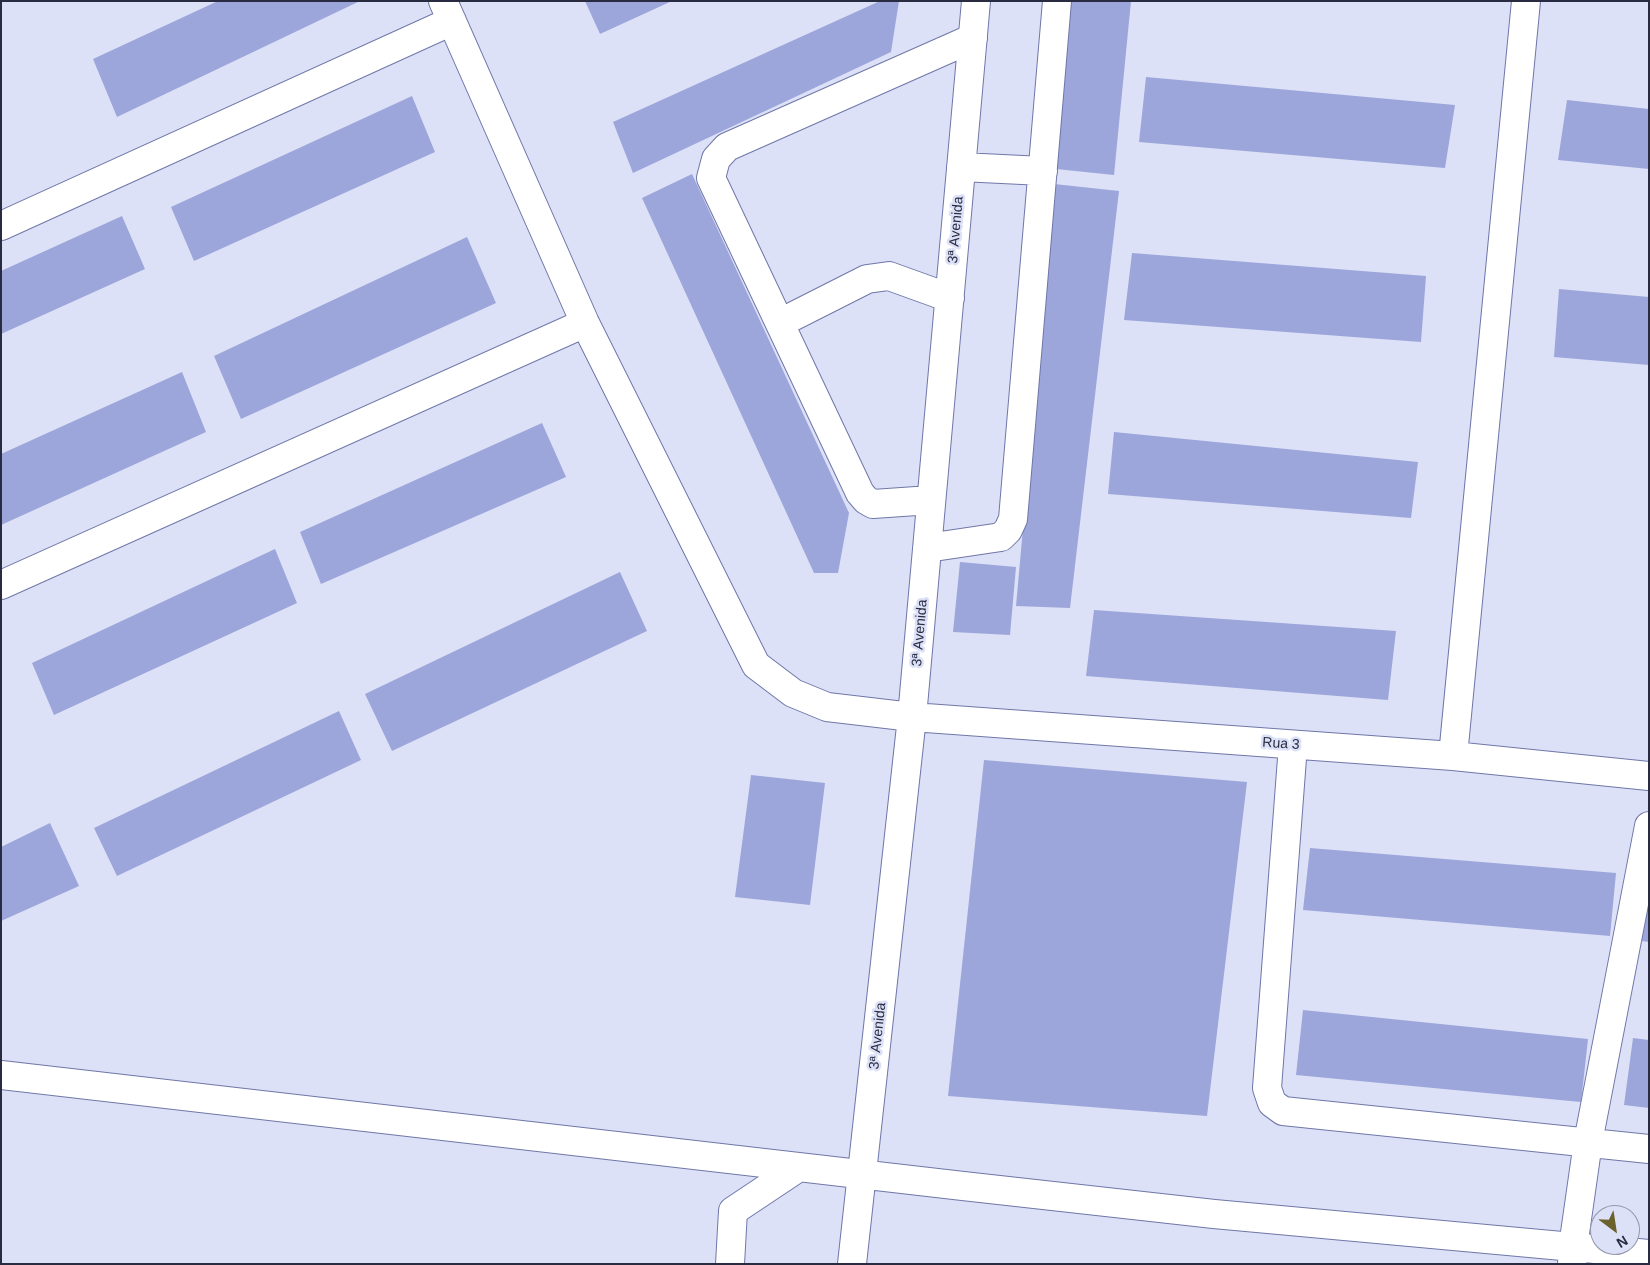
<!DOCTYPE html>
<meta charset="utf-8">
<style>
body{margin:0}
#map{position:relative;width:1650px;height:1265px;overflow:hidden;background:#dce1f7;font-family:Arial,sans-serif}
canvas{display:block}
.frame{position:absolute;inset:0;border:2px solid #292c41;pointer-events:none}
.north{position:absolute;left:1590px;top:1205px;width:50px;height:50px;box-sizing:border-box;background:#dce1f7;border:1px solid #9499ae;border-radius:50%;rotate:149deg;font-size:14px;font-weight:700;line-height:20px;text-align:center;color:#292c41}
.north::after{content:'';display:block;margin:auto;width:18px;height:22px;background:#6c602d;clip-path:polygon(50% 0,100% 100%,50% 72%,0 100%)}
</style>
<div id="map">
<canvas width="1650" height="1265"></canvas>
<div class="frame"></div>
<div class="north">N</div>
</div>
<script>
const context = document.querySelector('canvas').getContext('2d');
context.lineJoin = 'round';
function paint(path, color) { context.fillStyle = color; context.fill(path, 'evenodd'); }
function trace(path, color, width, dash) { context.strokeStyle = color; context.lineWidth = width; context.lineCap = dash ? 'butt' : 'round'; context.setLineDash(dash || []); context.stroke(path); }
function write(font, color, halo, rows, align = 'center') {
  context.font = font + ' Arial,sans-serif'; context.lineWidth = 5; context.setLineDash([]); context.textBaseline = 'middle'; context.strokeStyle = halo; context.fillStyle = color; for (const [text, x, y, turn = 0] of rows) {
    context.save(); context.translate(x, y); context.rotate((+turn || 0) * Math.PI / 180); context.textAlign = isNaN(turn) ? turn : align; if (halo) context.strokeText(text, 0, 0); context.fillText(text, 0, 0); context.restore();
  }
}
const building = new Path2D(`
 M218,1H360L117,117L93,59Z
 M585,1H672L600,34Z
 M880,1H899L891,52L633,173L613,122Z
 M1071,1H1131L1114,175L1056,169Z
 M1146,77L1455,105L1445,168L1139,142Z
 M412,96L435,152L194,261L171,207Z
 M1567,100L1649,109V169L1558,160Z
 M692,174L849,513L838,573H814L642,198Z
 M1054,184L1119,191L1070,608L1016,606Z
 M122,216L145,269L1,334V271Z
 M467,237L496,303L241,419L214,356Z
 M1132,253L1426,276L1421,342L1124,320Z
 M1559,289L1649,297V365L1554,357Z
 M182,372L206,432L1,525V454Z
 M542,423L566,477L321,584L300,532Z
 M1114,432L1418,462L1411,518L1108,494Z
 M275,549L297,603L54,715L32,663Z
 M960,562L1016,567L1010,635L953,632Z
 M620,572L647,631L392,751L365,694Z
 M1094,610L1396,631L1388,700L1086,676Z
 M339,711L361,760L117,876L94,828Z
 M984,760L1247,782L1207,1116L948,1096Z
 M751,775L825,783L810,905L735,897Z
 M50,823L79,886L1,921V847Z
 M1310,848L1616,873L1610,936L1303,910Z
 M1649,877V942L1635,940Z
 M1303,1010L1588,1039L1581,1102L1296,1075Z
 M1633,1038L1649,1040V1108L1624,1105Z`);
const minor = new Path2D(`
 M443,1L585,323L756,665L793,693L827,707L912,717L1453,756L1649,776
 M961,167L1043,171
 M1,226L452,21
 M780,323L867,279L889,276L950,298
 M931,500L873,504L866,500L860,493L711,178L716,159L727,147L973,38
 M927,548L1001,537L1008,530L1013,519L1057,1
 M1,585L585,323
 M1293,745L1267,1088L1272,1103L1283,1111L1649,1149
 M1453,756L1526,1
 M1,1075L963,1186L1214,1214L1649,1254
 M730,1264L733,1211L799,1167
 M852,1264L912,717L976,1
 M1572,1264L1573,1247L1588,1142L1649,826`);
const streetNames = [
 ["3ª Avenida",956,230,-85],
 ["3ª Avenida",920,633,-85],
 ["Rua 3",1281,744,4],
 ["3ª Avenida",878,1036,-84]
];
paint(building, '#9da6da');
trace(minor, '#6f77a8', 30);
trace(minor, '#fff', 28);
write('14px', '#292c41', '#dce1f7', streetNames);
</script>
